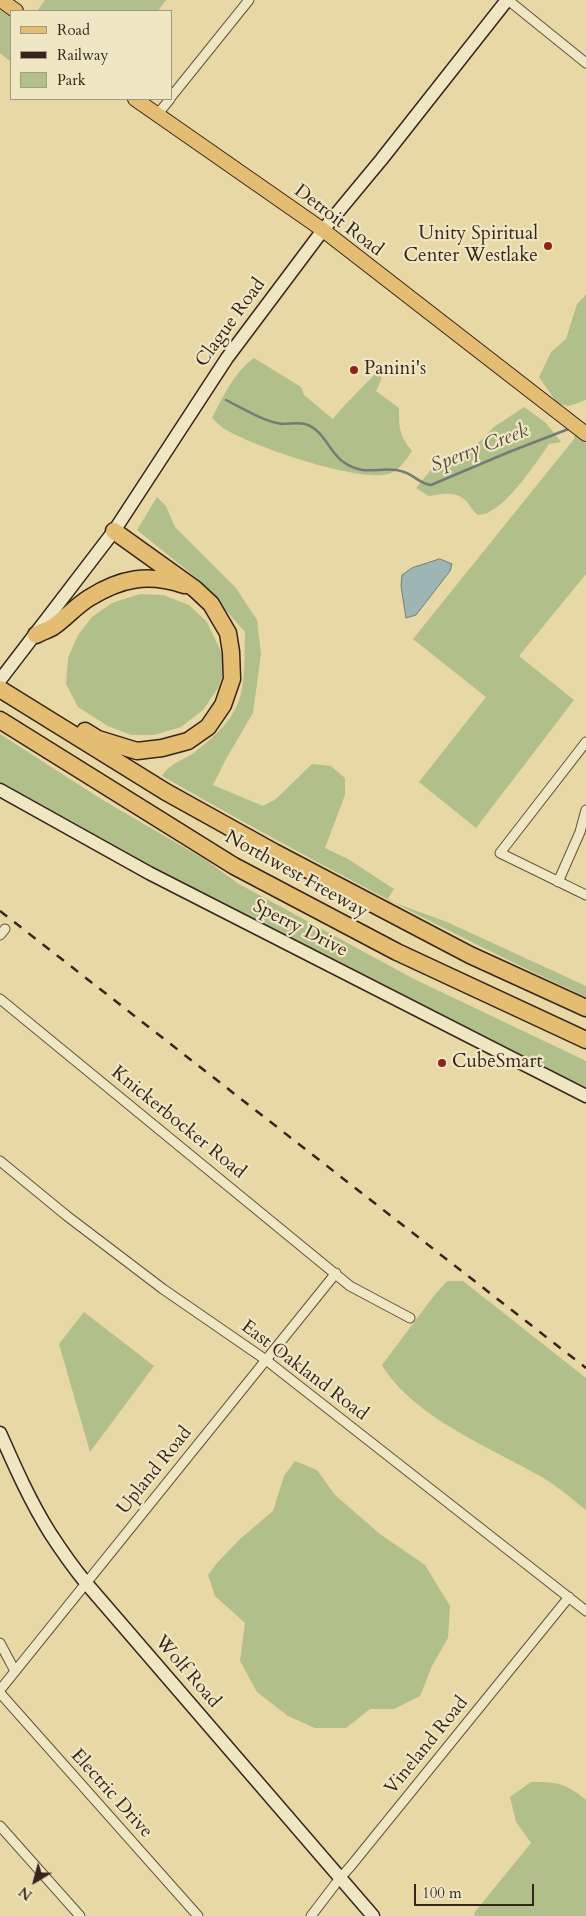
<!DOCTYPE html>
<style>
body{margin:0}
#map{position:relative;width:586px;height:1916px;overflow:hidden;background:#e7d8a5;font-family:Cardo,serif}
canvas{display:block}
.legend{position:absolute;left:10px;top:10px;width:162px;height:90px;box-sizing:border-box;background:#efe6c4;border:1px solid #a59981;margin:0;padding:6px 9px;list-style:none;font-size:15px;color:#37251c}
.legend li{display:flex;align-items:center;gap:10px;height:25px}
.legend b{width:25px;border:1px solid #a59981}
.north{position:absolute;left:10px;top:1856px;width:50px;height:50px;-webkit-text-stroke:4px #efe6c4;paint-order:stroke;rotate:217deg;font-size:14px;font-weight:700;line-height:20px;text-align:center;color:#37251c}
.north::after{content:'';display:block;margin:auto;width:18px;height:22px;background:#37251c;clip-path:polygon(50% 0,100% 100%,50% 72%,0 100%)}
.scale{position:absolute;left:414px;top:1884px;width:120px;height:22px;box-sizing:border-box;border:2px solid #37251c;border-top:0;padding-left:6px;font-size:15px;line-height:18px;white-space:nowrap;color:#37251c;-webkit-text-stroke:4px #efe6c4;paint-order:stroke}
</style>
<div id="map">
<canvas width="586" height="1916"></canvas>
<ul class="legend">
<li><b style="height:6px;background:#e4bc72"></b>Road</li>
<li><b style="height:6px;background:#37251c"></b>Railway</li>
<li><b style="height:14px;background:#b1bf8a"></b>Park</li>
</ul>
<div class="north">N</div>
<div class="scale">100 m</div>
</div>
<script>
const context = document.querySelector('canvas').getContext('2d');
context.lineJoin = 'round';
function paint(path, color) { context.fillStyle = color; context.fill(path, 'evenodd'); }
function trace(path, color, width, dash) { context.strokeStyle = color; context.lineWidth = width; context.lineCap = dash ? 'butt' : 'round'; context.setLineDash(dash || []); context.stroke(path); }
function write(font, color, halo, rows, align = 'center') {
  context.font = font + ' Cardo,serif'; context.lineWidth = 4.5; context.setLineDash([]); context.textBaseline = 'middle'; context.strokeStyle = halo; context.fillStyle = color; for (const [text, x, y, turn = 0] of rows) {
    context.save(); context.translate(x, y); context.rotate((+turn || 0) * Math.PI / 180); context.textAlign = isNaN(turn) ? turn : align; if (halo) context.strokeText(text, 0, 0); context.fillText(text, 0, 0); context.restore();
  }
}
const green = new Path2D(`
 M45,0H166L158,11H37Z
 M0,10L11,18V62L0,53Z
 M586,295V400L569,406L557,403L539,377L551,352L566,339L577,304Z
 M254,358L301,387L304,395L333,419L343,407L377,372L382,378L376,391L399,408C399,428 399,435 412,451C406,460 401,468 391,473C363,485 249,445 223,428C219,425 215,421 212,418C223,397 234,372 254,358Z
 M524,407L546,423L561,442L549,444C536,463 510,502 489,512C486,514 481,514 478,515C472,511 470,504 465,500C455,491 441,494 429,496L416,488L434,466L465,457L494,427Z
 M575,435L586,443V574L519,656L574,700L476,828L419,782L486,697L413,639L574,439Z
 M157,497L166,506L175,527L236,588L257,620L261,654L253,713L226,759L213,785L263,806L276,799L312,764L331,766L345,778V795L325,848L348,859L394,889L387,900L447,922L586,986V997C441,930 301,855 162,776C171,762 183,761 195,752C247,712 244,693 245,632L199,580L137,530Z
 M140,594L163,595L189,605L207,622L223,656L222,677L218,688L203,710L181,727L154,735H131L108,726L78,707L66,684L68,658L78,635L92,617L112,603Z
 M0,734L101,799L204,859L239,884L412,978L586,1061V1089L156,871L0,784Z
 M447,1281H463L586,1378V1510C571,1498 556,1485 540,1476C489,1447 412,1416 382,1365L433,1297Z
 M84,1312L154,1366L90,1452L59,1344Z
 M295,1461L317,1470L335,1495L380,1534L425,1565L450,1606L448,1638L432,1666L420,1696L394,1709H370L346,1728H315L288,1716L257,1692L240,1661L245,1623L215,1596L208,1575L217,1563L240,1539L273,1511L284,1476Z
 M531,1782C558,1782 565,1783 586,1800V1916H475L474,1913L531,1843L516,1822L510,1797Z`);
const water = new Path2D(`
 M440,559L452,564L450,571L416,615L406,618L401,586L402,575L412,568Z`);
const stream = new Path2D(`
 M226,400C244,409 263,421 282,424C290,424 298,422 305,424C323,429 329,451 342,461C366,479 381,464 404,472C414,475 420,484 431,485L509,452L571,428`);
const street = new Path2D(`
 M508,0L586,63
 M171,97L249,0
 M157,115L170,99
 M586,742L500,853L586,895
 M558,882L580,832L586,810
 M0,935L5,929
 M0,999L350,1286L410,1318
 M0,1161L67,1216L163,1289L266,1360L586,1611
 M0,1643L15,1671
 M0,1690L336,1273
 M0,1693L198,1916
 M0,1826L80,1916
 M311,1916L340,1878L350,1867L569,1597`);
const secondary = new Path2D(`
 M0,680L114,531L227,358L323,230L381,160L507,0
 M0,790L149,873L586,1096
 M0,1433C15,1467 30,1501 50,1533C61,1550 73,1567 86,1583L373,1916`);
const primary = new Path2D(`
 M1,0L16,11
 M135,99L323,230L586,434`);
const highway = new Path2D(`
 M36,635C41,632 48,630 53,627C66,618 76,606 89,598C121,578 148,573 184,585
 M0,689L166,792L274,852L470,955L586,1008
 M0,720L234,866L397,952L586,1040
 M85,731L98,739L137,751L162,748L188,741L208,727L223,705L232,679L231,652L228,633L211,604L195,589L114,531`);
const rail = new Path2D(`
 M0,911L586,1368`);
const markers = [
 [548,246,5,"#8f2418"],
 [354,370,5,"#8f2418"],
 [442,1063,5,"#8f2418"]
];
const streetNames = [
 ["Detroit Road",338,221,37],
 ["Clague Road",231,323,-54],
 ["Northwest Freeway",296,875,29],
 ["Sperry Drive",300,929,27],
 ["Knickerbocker Road",178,1123,39],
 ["East Oakland Road",304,1371,37],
 ["Upland Road",155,1471,-51],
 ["Wolf Road",187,1672,49],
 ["Vineland Road",427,1746,-51],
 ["Electric Drive",111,1794,48]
];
const poiNames = [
 ["Unity Spiritual",538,235,"right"],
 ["Center Westlake",538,257,"right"],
 ["Panini's",364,370],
 ["CubeSmart",452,1063]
];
const waterNames = [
 ["Sperry Creek",480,449,-21]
];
paint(green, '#b1bf8a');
paint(water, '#9db6b3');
trace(water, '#747c77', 1);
trace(stream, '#747c77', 2.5);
trace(street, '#63523e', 11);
trace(secondary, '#37251c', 15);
trace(primary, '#37251c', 16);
trace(highway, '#37251c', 19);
trace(street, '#efe6c4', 9);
trace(secondary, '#efe6c4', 12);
trace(primary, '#e4bc72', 14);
trace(highway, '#e4bc72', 16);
trace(rail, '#37251c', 2.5, [9, 9]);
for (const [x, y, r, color] of markers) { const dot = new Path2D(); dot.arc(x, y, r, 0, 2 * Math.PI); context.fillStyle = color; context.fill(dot); trace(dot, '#efe6c4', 2); }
write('19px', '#37251c', '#efe6c4', streetNames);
write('19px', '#37251c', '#efe6c4', poiNames, 'left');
write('italic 20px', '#504942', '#efe6c4', waterNames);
</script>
